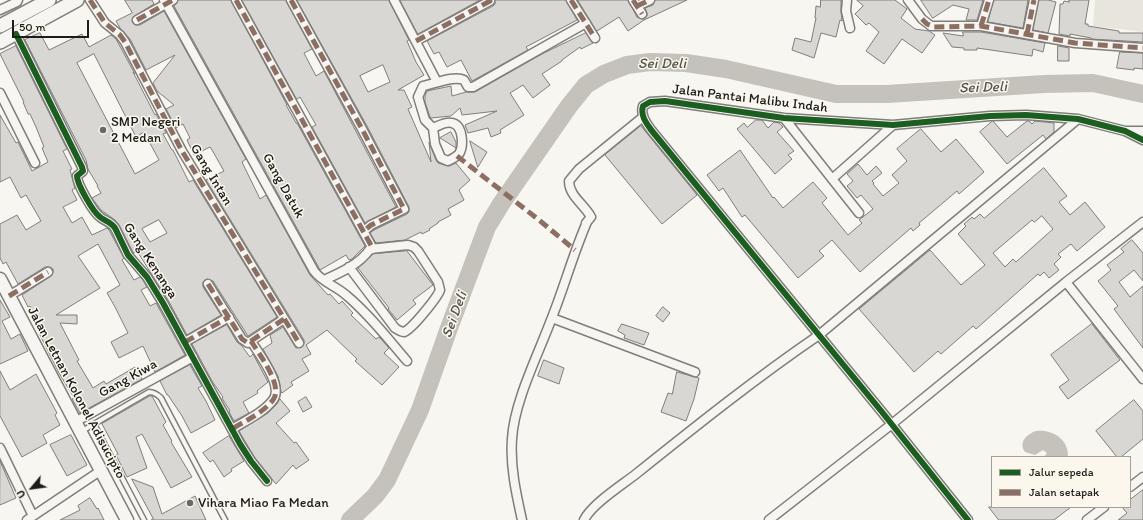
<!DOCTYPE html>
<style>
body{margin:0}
#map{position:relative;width:1143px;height:520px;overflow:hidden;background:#f8f6f0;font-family:Itim,sans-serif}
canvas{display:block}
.legend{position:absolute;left:991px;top:456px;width:140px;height:52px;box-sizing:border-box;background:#fbf7ec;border:1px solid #a29f99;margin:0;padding:5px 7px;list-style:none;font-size:12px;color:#1c1c1c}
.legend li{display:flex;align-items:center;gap:8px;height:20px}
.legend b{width:20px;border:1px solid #a29f99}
.north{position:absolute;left:12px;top:468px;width:40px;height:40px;-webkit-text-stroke:3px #fbf7ec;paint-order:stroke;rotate:241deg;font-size:11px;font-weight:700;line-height:16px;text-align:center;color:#1c1c1c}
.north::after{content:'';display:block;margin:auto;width:14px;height:18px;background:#1c1c1c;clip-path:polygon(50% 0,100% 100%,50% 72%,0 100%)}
.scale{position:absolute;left:12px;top:20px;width:77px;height:18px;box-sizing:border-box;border:2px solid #1c1c1c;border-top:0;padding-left:5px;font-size:12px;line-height:14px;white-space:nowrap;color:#1c1c1c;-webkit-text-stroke:3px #fbf7ec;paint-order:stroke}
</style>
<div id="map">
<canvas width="1143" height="520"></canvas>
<ul class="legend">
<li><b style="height:5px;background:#1b5e20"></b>Jalur sepeda</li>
<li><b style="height:5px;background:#8d6e63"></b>Jalan setapak</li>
</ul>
<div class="north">U</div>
<div class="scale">50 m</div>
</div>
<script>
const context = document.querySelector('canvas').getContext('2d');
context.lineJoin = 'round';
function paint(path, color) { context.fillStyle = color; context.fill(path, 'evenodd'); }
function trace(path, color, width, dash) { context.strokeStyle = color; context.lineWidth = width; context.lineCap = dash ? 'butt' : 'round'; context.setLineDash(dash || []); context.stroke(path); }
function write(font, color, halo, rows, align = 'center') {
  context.font = font + ' Itim,sans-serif'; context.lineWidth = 3; context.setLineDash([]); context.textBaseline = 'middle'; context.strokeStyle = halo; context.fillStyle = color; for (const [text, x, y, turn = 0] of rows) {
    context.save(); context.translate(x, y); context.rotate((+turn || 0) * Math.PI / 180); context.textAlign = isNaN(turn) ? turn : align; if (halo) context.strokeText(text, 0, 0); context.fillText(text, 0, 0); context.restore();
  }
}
const green = new Path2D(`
 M1095,0H1143V32L1093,26Z`);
const water = new Path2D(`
 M1036,431C1052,429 1069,439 1068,457H1044L1047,453L1043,450L1035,455L1025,452C1018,442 1027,434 1036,431Z`);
const river = new Path2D(`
 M350,520L375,496L387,480L420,410L449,328L487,227L501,204L569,106L586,85L604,74L627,65L650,62L686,63L726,69L836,94H887L1044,84L1093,83L1143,94`);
const building = new Path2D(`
 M125,0H152L154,4L133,17L132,22L135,25H140L164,11L246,159L242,162L260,199L266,195L310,275L328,295L330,294L339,304L342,301L353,313L351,315L376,339L379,337L389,348L384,353L399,367L382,385L355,361L357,359L327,330L306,345L311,354L302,359L309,371L291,382L293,385L282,393L281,392L278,376L263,349L272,343L270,335L283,327L296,348L302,347L304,343V340L206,180L224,171L212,150L210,147L194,155L187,140L190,138L183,124L176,128L166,109L174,105L157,91L153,83L175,55L146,70L130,39L120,28L116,21L132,13Z
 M178,0H231L287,105H286L296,123H297L302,132L365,246L352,259L349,260L346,255L320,270L319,268L174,6L177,3Z
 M242,0H286L312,49L304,53L316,76L324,71L396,207L365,223L312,127L316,125L300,97L297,99Z
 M297,0H389L409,40L407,41L416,62L424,75L398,90H404L412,107L408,109L431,162L429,142L436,160L438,163L448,166L456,163L470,180L459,190L464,200L448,209L451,215L438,222V223L429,229L430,230L422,234L421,232L405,240L376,243L370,233L374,230L407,214L409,212V207L367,126ZM383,65L390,82L368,92L360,76Z
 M400,0H480L418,34Z
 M495,0H566L577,20L526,47L528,50L472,81L461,60L447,67L439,52L434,54L427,41L493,6L495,4Z
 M578,0H628L637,17L642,19L647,16V13L645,8L653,5L655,0H687L644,20L628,31L619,17L597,31Z
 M821,0H841V11L842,21L840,20L836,37L821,33L814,58L792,50L795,38L811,42L816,18H815L816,6L820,7Z
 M857,0H895L907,9L901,18L915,29L929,31L935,35L922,53L902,39L884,64L866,51L879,32L869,23L866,25L855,14L863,6Z
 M921,0H983L977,20H966L969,9L953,5L933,18Z
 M994,0H1028L1023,28L988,22Z
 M1039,0H1048L1056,2L1048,33L1033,30Z
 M1069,0H1089L1085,24H1088V26L1119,31V33H1143V42L1091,39V38L1070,34V36L1059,34L1060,4H1063L1064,1L1069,2Z
 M963,32H981L1045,43L1043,52L1033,49L1032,56L977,48V50H964V48L952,47L943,33L963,36Z
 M40,33L49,50L82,34L89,47L111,35L116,39L135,74L133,72L155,115L156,114L166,133L163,134L172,150H173L189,182L193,180L277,317L248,336L213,281L207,279L203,282V287L221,315L187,335L168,300L137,251L134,253L133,252L119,225L115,220L101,210L92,198L101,193L97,186H98L88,169L86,160L25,40ZM94,54L136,137L144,132L159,160L135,174L77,63ZM159,220L167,233L150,242L142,229Z
 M586,33L593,43L581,49L580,47L562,60V61L542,74L550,85L533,98L523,85L510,93L524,115L500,130L501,133L491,137L488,128L468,133L465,125L497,111L462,115L460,108L451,116L431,118L430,117L425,102V96L427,91L451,86L452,96L466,92H475L542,54Z
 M16,46L67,149L63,151L72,169L70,170L75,188L72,190L77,200L63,207L72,223L82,217L92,235L107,228L109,230L124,258L122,260L134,280L140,277L143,280L147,287L141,290L150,306L156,303L185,355L155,372L143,346L119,358L111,342L128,333L115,307L107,293L120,285L98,244L78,256L100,288L56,315H77V324L60,323L79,360L77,361L93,388L104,381L106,384L135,367L142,379L80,413L72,399L74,398L59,373L39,333L43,331L30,306L28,307L22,295L51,276L53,272V269L50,267H45L18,284L6,262L3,264L0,258V224L17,215L26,230L41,221L26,195L21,198L10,177L0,182V115L16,143L18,142L32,171L48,162L42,148L44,147L36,127L30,114H28L23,102H24L0,54Z
 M1058,46L1069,48V61H1058Z
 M1120,52L1143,53V69L1134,68V70L1117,68Z
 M756,120H762L768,128L774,122L779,123L783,127L777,132L794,151L788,155L792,159L775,174L737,129L744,123L747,127Z
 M993,121L1007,137L1027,121H1029L1032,124L1035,121L1054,123V132L1046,139L1043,135L1007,164L980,132Z
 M641,126L697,195L662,224L605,155Z
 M921,129L941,152L956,139L984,172L959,194L957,191L919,223L920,225L913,231L911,228L860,272L832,240L819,251L824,256L798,278L745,215L742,217L723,188L719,191L707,175L740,150L773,198L774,197L783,208L813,182L827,198L822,203L848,235L862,223L859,220L873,209L861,195L857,198L847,186L853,181L847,174L858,164L867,175L876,166L882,173L872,181L874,183L873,184L883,196L899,183L892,175L907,161L897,149Z
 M451,132L456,142V148L440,138Z
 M470,141L487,152L478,167Z
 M1044,168L1067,196L1059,202L1070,215L1085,202L1105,227L1077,251L1071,244L1058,254L1061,257L1054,264L1059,270L1049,278L1044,272L1040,276L1038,274L976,329L973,326L941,354L938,351L914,372L859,309L930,250L961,285L985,265L958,234L966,226L964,224L972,217L974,219L980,214L984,218ZM1042,216L1053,229L1016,262L1013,259L1005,267L993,253L1032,220L1034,222Z
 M1132,240L1143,253V281L1134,270L1119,282L1130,297L1143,286V348L1114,309L1118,306L1098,281L1111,270L1107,265L1124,252L1121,249Z
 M407,251L433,285L413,300L416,304L397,320L388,309L389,308L358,268L373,254Z
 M0,300L10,317L2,321L11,339L20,334L28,351L0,364Z
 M663,307L670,313L663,322L656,316Z
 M622,324L649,333L644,345L624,338L625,335L618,331Z
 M1092,324L1120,360L1068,399L1059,387L1069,380L1051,355Z
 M227,325L237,342L242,346L250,357L253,354L268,382L257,391L258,393L243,402L249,413L234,421L229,412L230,411L222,398L223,397L212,381L192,344Z
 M544,360L564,368L559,384L538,376Z
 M190,365L202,386L198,388L206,401L215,420L191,433L182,416L168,395H167L160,381Z
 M0,371L10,390L36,374L57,413L55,415L60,425L43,435L47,443L22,457L0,416Z
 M677,372L699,378L694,399L686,421L661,412L668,393L672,394Z
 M150,396H152L166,422L163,425L172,441L171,442L192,477L171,488L142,434L136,437L147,468L127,477L116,455L118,454L102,424Z
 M306,397L312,407L303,412L298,402Z
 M280,399L290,411L276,423L294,443L296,442L309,460L296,469L293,465L276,484L255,458L239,431L268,413L277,404Z
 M1134,400L1143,411V439L1121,457H1117L1096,431Z
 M71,435L87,465L67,476L50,445Z
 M229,436L244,461L231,469L232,471L224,477L213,460L210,462L203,453Z
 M0,461L16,498L0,505Z
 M132,479L153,487L162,514L195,496L206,520H151L153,519Z
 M1143,490V520H1118L1127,513L1122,507H1130V500Z
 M90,498L97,509L98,508L104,520H60L80,510L78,506Z
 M989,507H1071L1054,520H999Z`);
const service = new Path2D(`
 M94,424L149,392C154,392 157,394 161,398L225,520
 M82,431L94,424L144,520`);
const minor = new Path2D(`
 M90,0L105,23L120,35L125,42L182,151L299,343
 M164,0L314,271C322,282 336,286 346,295C369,314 388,339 407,361
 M236,0L373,249
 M291,0L362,129L404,209L371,225L364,231
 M394,0L437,82
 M571,0L595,38
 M633,0L642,14
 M847,0L846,11L850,28
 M908,0L922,19L931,26H981L1075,43L1143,48
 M637,6L650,0
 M0,10L17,2L18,0
 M137,20L173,0
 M981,26L989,0
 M16,34L82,167L83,171L77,176C77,184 93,212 100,217C105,221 111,222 115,228L128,255L147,277L163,303L240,444L251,461L267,481
 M1027,34L1034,0
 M416,41L490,1L489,0
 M0,93L35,163
 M784,118L859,213
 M433,128L435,144L441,158L448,161C452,159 456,157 459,154C464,146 463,125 452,123C446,121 438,126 433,128L425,120L418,97L423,86C434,84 454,75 464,80L468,87H473L586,23
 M1126,131H1143
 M832,179L893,125
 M586,223L591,217C584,204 569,196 569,181L579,169L643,117
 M324,280C340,273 360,264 370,249L408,245L414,247L418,251L438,282L440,290C437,298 412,329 404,332C401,332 398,330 395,328L349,267
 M1066,282L1143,379
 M208,284L242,339L248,343L251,341C259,354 284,386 273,400C263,413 245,421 232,429
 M9,296L48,272
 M552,318L695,372
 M251,341L284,319
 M185,342L229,317
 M75,422L193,357
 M0,448L33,516
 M1130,487L1143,477
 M27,520L100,471
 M522,520C516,493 510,466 512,439C514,402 538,355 551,320C564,288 573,254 587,222
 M584,520C592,504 622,485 636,474C696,426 756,378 819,335L1078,119
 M769,520L892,424L1066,282L1143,222
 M968,520L882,412L652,131C647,124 640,116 643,106L650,102L665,101L784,118L893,125L990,116L1026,115L1078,119L1125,131L1143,140
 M1087,520L1104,507`);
const secondary = new Path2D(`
 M0,279L127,520`);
const primary = new Path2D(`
 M0,26L49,0
 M0,42L77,0`);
const quiet = new Path2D(`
 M90,0L105,23L120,35L125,42L182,151L299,343
 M236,0L373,249
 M291,0L362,129L404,209L371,225L364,231
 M571,0L595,38
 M633,0L642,14
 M637,6L650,0
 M922,19L927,24L934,27L981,26L1075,43L1143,48
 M137,20L173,0
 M981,26L989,0
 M1027,34L1034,0
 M416,41L490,1L489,0
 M457,156L539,220L575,250
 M208,284L242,339L248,343L251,341C259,354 284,386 273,400C263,413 245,421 232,429
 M9,296L48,272
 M251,341L284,319
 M185,342L229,317`);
const cycleway = new Path2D(`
 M16,34L82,167L83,171L77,176C77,184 93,212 100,217C105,221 111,222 115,228L128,255L147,277L163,303L240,444L251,461L267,481
 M968,520L882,412L652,131C647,124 640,116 643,106L650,102L665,101L784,118L893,125L990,116L1026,115L1078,119L1125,131L1143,140`);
const markers = [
 [103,130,4,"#696866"],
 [190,503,4,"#696866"]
];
const streetNames = [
 ["Jalan Pantai Malibu Indah",750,99,7],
 ["Gang Intan",211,175,59],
 ["Gang Datuk",283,186,61],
 ["Gang Kenanga",150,261,57],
 ["Gang Kiwa",128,379,-29],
 ["Jalan Letnan Kolonel Adisucipto",76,393,62]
];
const poiNames = [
 ["SMP Negeri",111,122],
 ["2 Medan",111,138],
 ["Vihara Miao Fa Medan",198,503]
];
const waterNames = [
 ["Sei Deli",662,64],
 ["Sei Deli",983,88,-2],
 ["Sei Deli",455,315,-70]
];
paint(green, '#e8e5dd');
paint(water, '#c5c2bc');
trace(river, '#c5c2bc', 18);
paint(building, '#d9d7d3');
trace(building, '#7f7e7b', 1);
trace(service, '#7f7e7b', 7);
trace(minor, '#7f7e7b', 11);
trace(secondary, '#7f7e7b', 15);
trace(primary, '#7f7e7b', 16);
trace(service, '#f6f5f1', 4);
trace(minor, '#f6f5f1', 8);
trace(secondary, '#f6f5f1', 12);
trace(primary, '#f6f5f1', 13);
trace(quiet, '#8d6e63', 5, [10, 5]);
trace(cycleway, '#1b5e20', 6);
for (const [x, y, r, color] of markers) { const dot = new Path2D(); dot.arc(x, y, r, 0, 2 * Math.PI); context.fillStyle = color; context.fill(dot); trace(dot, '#fbf7ec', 1.5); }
write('14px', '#1c1c1c', '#fbf7ec', streetNames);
write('14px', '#1c1c1c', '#fbf7ec', poiNames, 'left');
write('italic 15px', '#575653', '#fbf7ec', waterNames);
</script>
